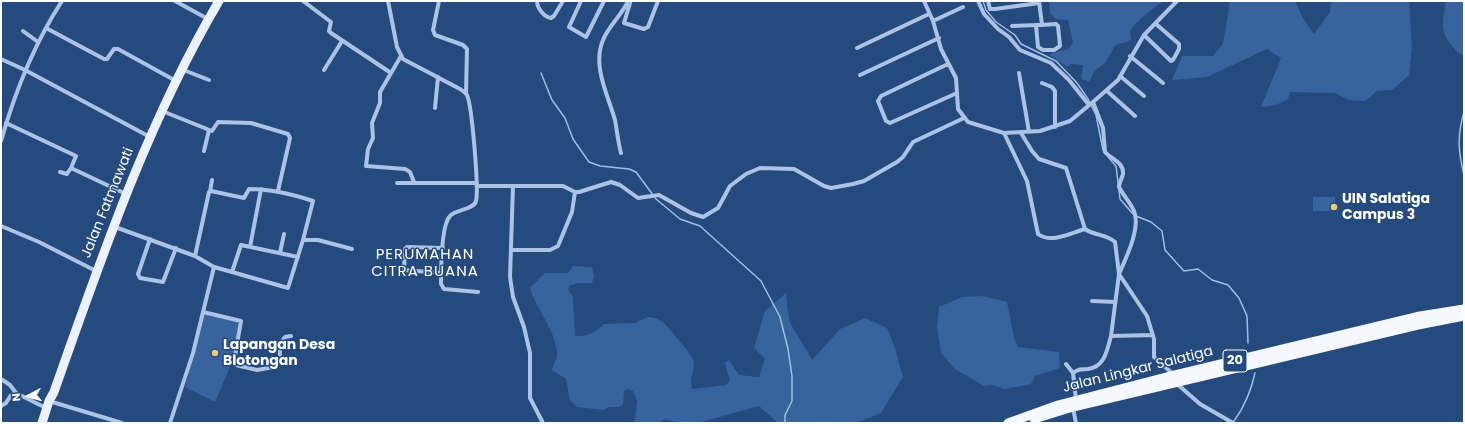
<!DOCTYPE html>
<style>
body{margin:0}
#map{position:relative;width:1465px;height:424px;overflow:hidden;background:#254a7e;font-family:Poppins,sans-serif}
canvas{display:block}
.frame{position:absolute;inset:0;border:2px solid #fff;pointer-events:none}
.north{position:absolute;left:8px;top:376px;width:40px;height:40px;-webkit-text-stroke:3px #254a7e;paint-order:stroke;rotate:264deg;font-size:11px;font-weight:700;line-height:16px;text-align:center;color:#fff}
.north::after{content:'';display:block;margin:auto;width:14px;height:18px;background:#fff;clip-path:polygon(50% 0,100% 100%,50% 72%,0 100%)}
</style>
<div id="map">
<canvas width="1465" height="424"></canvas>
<div class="frame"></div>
<div class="north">N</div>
</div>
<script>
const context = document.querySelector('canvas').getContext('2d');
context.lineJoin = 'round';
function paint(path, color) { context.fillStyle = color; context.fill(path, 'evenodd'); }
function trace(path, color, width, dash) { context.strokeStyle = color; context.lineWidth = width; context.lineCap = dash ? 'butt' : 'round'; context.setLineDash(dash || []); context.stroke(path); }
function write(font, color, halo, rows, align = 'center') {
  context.font = font + ' Poppins,sans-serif'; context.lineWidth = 3; context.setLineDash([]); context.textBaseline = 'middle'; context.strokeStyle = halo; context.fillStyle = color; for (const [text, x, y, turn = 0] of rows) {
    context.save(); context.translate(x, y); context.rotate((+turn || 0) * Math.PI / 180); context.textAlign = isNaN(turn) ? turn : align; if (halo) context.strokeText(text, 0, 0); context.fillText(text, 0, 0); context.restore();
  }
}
const green = new Path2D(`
 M1049,1H1164C1157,5 1131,25 1130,32C1130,34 1131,36 1131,39L1127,42L1118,44L1114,47L1106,62L1094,72L1089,82L1081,79L1083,65L1071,64L1067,67L1049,54L1069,49L1073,42L1068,20L1056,19L1050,13Z
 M1230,1H1295L1303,18L1314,34L1330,12L1331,1H1409L1412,47L1409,75L1392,90L1377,91L1365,101L1349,100L1335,93L1290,92L1288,99L1276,105L1261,107L1281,58L1267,49L1207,77L1172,80L1182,56H1213L1223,44Z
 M1446,1H1464V55C1459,54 1457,52 1454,48C1439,34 1443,19 1446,1Z
 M1313,197H1335V211H1313Z
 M573,266L592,267L594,276L592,283H578L569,286L568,290L573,297L575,336C590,336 592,334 604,324L635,323L648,317L655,318L664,323L688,351L693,359L694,365L691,380L692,389L726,385L730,381L725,363L729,360L739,375L759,377L765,359L754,348L765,311L786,293L789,321L812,360L840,329L865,318L887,328L895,348L903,377L881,413L856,423H778L759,406L698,423H681L664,419L659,423L635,422L637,400L633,391L627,389L624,391L623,405L620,407H610L603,410L577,407L570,400L566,379L552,370C553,365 558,357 557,352C555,330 537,310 530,288L545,273H568Z
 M982,296L1007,302L1014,338L1018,347L1059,352L1060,368L1035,376L1031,384L1005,389L992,385L984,386L955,369L941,353L937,328L939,307L962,297Z
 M204,314L242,321L232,362L215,402L185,387Z`);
const stream = new Path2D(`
 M983,1L986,10L996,22L1015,35L1021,44L1056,61L1077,83L1088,99L1096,115L1103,150
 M541,73L552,100L565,118L573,139L589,162L600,166L629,169L636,172L656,199L680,219L700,226L761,281L780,317L788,349L792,376V401L785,415V423
 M1464,112C1457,136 1458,151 1464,175
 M1108,157L1116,166L1120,199L1133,214
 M1136,216L1151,222L1162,231L1165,250L1184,271L1198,269L1212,280L1228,285L1239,298L1247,316L1248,343
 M1234,421C1245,406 1251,391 1255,373`);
const minor = new Path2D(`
 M175,1L208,19
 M303,1L331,22L329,31L331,33L391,73
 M388,1L397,47L403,59L460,89C463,91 465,92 467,95C472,106 479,189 476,201C474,210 456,209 450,216C441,225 441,270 441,284L444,289L478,292
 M439,1L433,30L435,35L463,45L467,49L466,93
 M537,1C537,8 544,17 551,18L554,16L563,1
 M581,1L569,27L586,37L604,1
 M924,1L933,21L941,49L956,78L958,109L968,122L1004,133L1040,131L1070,121L1093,102
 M978,1L984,14L998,29L1009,37L1020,50L1051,63L1069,80L1089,105
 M988,1L990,9H995L1039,3
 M1039,1L1042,25L1056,24L1058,26L1060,46L1054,50H1043L1038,47L1036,25H1042
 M630,3L624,23L644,29L648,27L658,1
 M933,21L963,7
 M1012,26L1036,25
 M46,28L104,59H107L114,49H118L176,81
 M23,31L38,42
 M1144,35L1171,61L1173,60L1179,49V44L1156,24
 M857,48L929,14
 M401,56L380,92V103L372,123L373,138L368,149L366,166L405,169L410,172L414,182
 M1130,56L1163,83
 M1,59L25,70L150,137
 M948,64L881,96L878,101L886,121L890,123L957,93
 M181,69L209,80
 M324,70L342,41
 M1019,73L1029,132
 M860,75L939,38
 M1120,76L1144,96
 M1042,83L1052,87L1055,91V127
 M1107,91L1135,116
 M435,108L438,77
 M162,111L212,131L218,122L251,123L288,134L290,138L278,191
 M6,123L76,156L71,168L126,194
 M1004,133L1027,181L1038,234C1051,244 1071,233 1085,229
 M1021,133L1032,151L1039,159L1066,168L1085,229C1095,236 1107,234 1115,242L1119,274L1111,336L1153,335
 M1,141C15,92 34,44 62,1
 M204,151L209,130
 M621,153C618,142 617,131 615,120C608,95 592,66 603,40C609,25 622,15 628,1
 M60,172L67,174L71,168
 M397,183H477
 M477,186H513L510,277L513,297L524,327L530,353V398L543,423
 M513,186H563L575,192H579L611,182L620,185L638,198L659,195L691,213L703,217L718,208L730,186L746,174L760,168L794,169L824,186L831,188L853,184L864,181L897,162L903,157L913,142L964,118
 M210,192L212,180
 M1,226L39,242L96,271
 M115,227L195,256L209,192L211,191L244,198L249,189C272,189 292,194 313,201L303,240
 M150,239L138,274L140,278L163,282L176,248
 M250,247L261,189
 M511,250H550L558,246L572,212L575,192
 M280,253L284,234
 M195,256L214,267L232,272L241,245L298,257
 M232,272L288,288L303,240H318L352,249
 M441,273L404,270L405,249L407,247L443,248
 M1092,301L1115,302
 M203,312L241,321L234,362L236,365L257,370L274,367L280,358C280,349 279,344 285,337L291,336
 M1066,364L1073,373L1076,400
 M1073,373C1078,369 1082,369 1088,369C1105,367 1107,350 1111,336
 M1174,375L1154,357V339L1147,316L1119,274C1126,258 1141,228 1134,211C1130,202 1123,195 1119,187C1119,182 1122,179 1123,174C1124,162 1111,159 1105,152L1103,128L1093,102L1118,80L1144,35L1177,1
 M1,379L10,385L16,393
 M1176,383L1200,404L1233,423
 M49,401L122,423
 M1,406L6,403L11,395L16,393L46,408
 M1073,408L1076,423
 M170,423L193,353L214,267`);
const primary = new Path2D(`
 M42,423L49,401L54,392C101,259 147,123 219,1`);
const trunk = new Path2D(`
 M1034,419L1073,407L1418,325L1464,316
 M1008,423L1058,405L1174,375L1420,316L1464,309`);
const markers = [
 [1334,207,4,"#efcd6f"],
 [215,353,4,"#efcd6f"]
];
const shields = [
 [1235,361,24]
];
const shieldNames = [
 ["20",1235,361]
];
const poiNames = [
 ["UIN Salatiga",1342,199],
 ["Campus 3",1342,215],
 ["Lapangan Desa",223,345],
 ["Blotongan",223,361]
];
const streetNames = [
 ["Jalan Fatmawati",108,203,-68],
 ["Jalan Lingkar Salatiga",1138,370,-14]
];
const neighbourhoodNames = [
 ["PERUMAHAN",425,255],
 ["CITRA BUANA",425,272]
];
paint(green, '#39639c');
trace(stream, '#9fbfe6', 1.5);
trace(minor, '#abc4e6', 4);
trace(primary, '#ebf2fd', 9);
trace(trunk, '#f5f8fe', 9);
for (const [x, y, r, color] of markers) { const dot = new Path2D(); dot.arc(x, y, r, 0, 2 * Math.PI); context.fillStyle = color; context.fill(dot); trace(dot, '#254a7e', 1.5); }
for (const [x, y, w] of shields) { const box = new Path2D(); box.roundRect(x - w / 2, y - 11, w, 22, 3); context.fillStyle = '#254a7e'; context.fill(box); trace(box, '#fff', 1); }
write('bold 13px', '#fff', null, shieldNames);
write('bold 14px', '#fff', '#254a7e', poiNames, 'left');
write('14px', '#fff', '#254a7e', streetNames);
context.letterSpacing = '1px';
write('15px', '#fff', '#254a7e', neighbourhoodNames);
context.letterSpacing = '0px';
</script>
